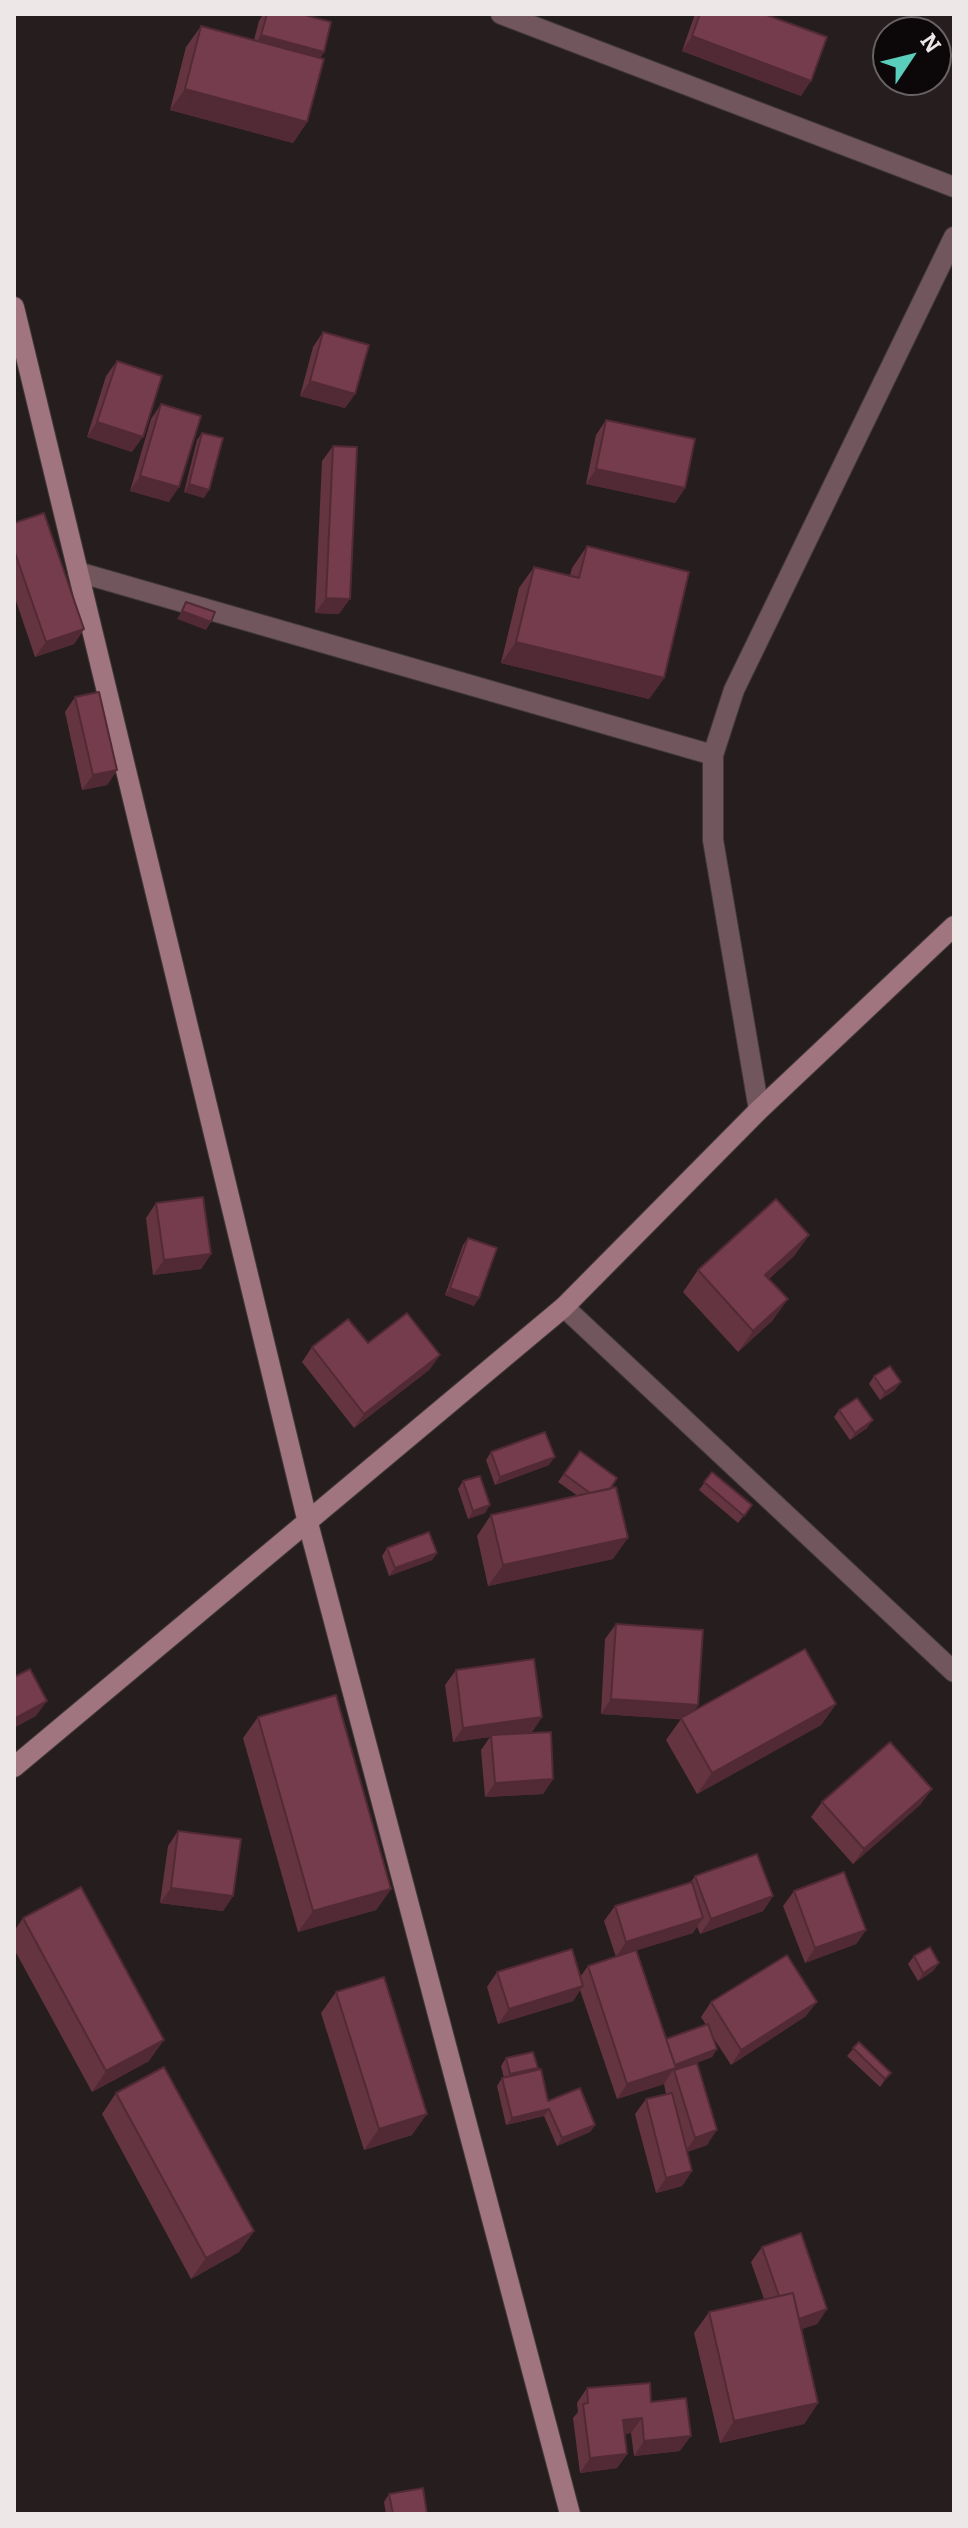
<!DOCTYPE html>
<style>
body{margin:0}
#map{position:relative;width:968px;height:2528px;overflow:hidden;background:#261d1f;font-family:Bitter,serif}
canvas{display:block}
.frame{position:absolute;inset:0;border:16px solid #ede7e8;pointer-events:none}
.north{position:absolute;left:872px;top:16px;width:80px;height:80px;box-sizing:border-box;background:#0c0809;border:2px solid #666162;border-radius:50%;rotate:55deg;font-size:22px;font-weight:700;line-height:32px;text-align:center;color:#ede7e8}
.north::after{content:'';display:block;margin:auto;width:28px;height:36px;background:#5acebd;clip-path:polygon(50% 0,100% 100%,50% 72%,0 100%)}
</style>
<div id="map">
<canvas width="968" height="2528"></canvas>
<div class="frame"></div>
<div class="north">N</div>
</div>
<script>
const context = document.querySelector('canvas').getContext('2d');
context.lineJoin = 'round';
function trace(path, color, width, dash) { context.strokeStyle = color; context.lineWidth = width; context.lineCap = dash ? 'butt' : 'round'; context.setLineDash(dash || []); context.stroke(path); }
function paint(path, color) { context.fillStyle = color; context.fill(path, 'evenodd'); }
const street = new Path2D(`
 M501,14L954,187
 M78,572L713,755
 M759,1110L713,840V755L734,690L954,237
 M564,1307L954,1672`);
const secondary = new Path2D(`
 M14,307L308,1523L570,2514
 M14,1767L564,1307L759,1110L954,926`);
const wall = new Path2D(`
 M253,14H300L324,52L320,58L307,122L293,143L170,110L186,47L201,26L254,40L259,21L262,16Z
 M695,14H764L801,96L682,51Z
 M323,332L355,394L345,408L300,396L313,347Z
 M117,361L132,452L87,437L106,376Z
 M161,404L169,502L130,491L151,419Z
 M606,420L685,488L675,503L586,484L596,435Z
 M202,433L204,498L184,492L197,440Z
 M333,446L339,614L315,613L322,461Z
 M14,523L84,629L74,644L35,657L14,595Z
 M587,546L664,678L649,699L501,663L519,588L534,567L570,575L572,568Z
 M75,697L117,770L107,785L82,790L65,712Z
 M156,1203L211,1254L201,1269L153,1275L146,1218Z
 M809,1235L794,1256L769,1279L773,1320L738,1352L683,1292L698,1270Z
 M468,1238L474,1306L445,1295L463,1245Z
 M312,1347L440,1355L429,1370L354,1428L302,1362Z
 M874,1376L895,1390L880,1400L869,1384Z
 M839,1410L867,1428L850,1440L834,1417Z
 M580,1451L610,1489L613,1559L488,1586L477,1536L491,1515L578,1496L558,1482Z
 M491,1452L549,1465L495,1485L486,1460Z
 M712,1472L752,1505L738,1523L699,1490Z
 M463,1481L485,1513L468,1519L458,1489Z
 M387,1548L437,1553L432,1560L389,1576L382,1556Z
 M616,1624L698,1705L694,1711L836,1704L821,1725L697,1794L666,1740L681,1719L601,1714L605,1639Z
 M456,1670L542,1717L532,1732L515,1734L553,1779L543,1794L485,1797L481,1750L490,1737L453,1742L445,1685Z
 M258,1717L391,1889L376,1910L298,1932L243,1738Z
 M822,1802L921,1804L853,1864L811,1817Z
 M178,1831L233,1896L223,1911L160,1903L168,1846Z
 M695,1876L773,1896L763,1911L700,1934L697,1926L693,1933L637,1950L666,2039L706,2025L701,2017L711,2002L806,2016L731,2065L711,2034L717,2049L712,2057L691,2065L707,2145L687,2152L692,2171L682,2186L656,2193L635,2114L646,2099L666,2094L664,2084L617,2099L580,1990L573,2001L498,2024L487,1987L497,1972L580,1977L588,1966L616,1957L604,1921L615,1906L690,1883Z
 M794,1891L866,1930L856,1944L805,1963L783,1906Z
 M23,1918L149,2061L92,2092L14,1949V1931Z
 M914,1956L939,1963L933,1971L918,1981L908,1964Z
 M336,1992L412,2135L364,2150L321,2013Z
 M859,2042L885,2080L880,2087L847,2056Z
 M506,2058L536,2070L548,2101L595,2125L590,2132L557,2146L544,2116L506,2125L497,2086L502,2078H504L501,2066Z
 M116,2093L254,2231L239,2252L191,2279L102,2114Z
 M762,2247L827,2309L817,2324L802,2329L818,2403L804,2424L720,2443L694,2333L709,2312L764,2299L751,2262Z
 M587,2388L651,2402L680,2451L634,2456L631,2433L625,2434L627,2454L617,2468L580,2473L573,2418L578,2412L577,2403Z
 M389,2494L427,2514H386L384,2502Z`);
const shadedWall = new Path2D(`
 M261,35L324,52L314,67L251,50Z
 M692,36L811,81L801,96L682,51Z
 M185,89L307,122L293,143L170,110Z
 M310,381L355,394L345,408L300,396Z
 M97,422L143,437L132,452L87,437Z
 M596,469L685,488L675,503L586,484Z
 M140,476L179,487L169,502L130,491Z
 M189,484L209,490L204,498L184,492Z
 M326,598L350,599L339,614L315,613Z
 M182,611L211,622L206,630L177,619Z
 M84,629L74,644L35,657L46,642Z
 M516,642L664,678L649,699L501,663Z
 M117,770L107,785L82,790L93,775Z
 M809,1235L794,1256L750,1296L765,1275Z
 M211,1254L201,1269L153,1275L164,1260Z
 M450,1288L479,1298L474,1306L445,1295Z
 M788,1299L773,1320L738,1352L753,1331Z
 M440,1355L429,1370L354,1428L364,1414Z
 M901,1382L895,1390L880,1400L885,1392Z
 M873,1420L867,1428L850,1440L855,1433Z
 M555,1457L549,1465L495,1485L500,1477Z
 M490,1505L485,1513L468,1519L473,1511Z
 M628,1538L613,1559L488,1586L503,1565Z
 M437,1553L432,1560L389,1576L395,1568Z
 M611,1699L698,1705L688,1720L601,1714Z
 M47,1701L36,1716L14,1728V1719Z
 M836,1704L821,1725L697,1794L712,1773Z
 M542,1717L532,1732L492,1737L491,1735L490,1737L453,1742L463,1728Z
 M553,1779L543,1794L485,1797L495,1783Z
 M932,1789L921,1804L853,1864L864,1849Z
 M171,1888L233,1896L223,1911L160,1903Z
 M391,1889L376,1910L298,1932L313,1911Z
 M773,1896L763,1911L700,1934L711,1919Z
 M703,1918L693,1933L616,1957L626,1942Z
 M866,1930L856,1944L805,1963L815,1948Z
 M939,1963L933,1971L918,1981L923,1973Z
 M583,1986L573,2001L498,2024L509,2009Z
 M817,2002L806,2016L731,2065L741,2050Z
 M164,2040L149,2061L92,2092L106,2071Z
 M717,2049L712,2057L672,2071L664,2084L617,2099L627,2084Z
 M549,2109L544,2116L506,2125L512,2118Z
 M427,2114L412,2135L364,2150L379,2129Z
 M595,2125L590,2132L557,2146L562,2138Z
 M717,2130L707,2145L684,2153L695,2138Z
 M692,2171L682,2186L656,2193L666,2178Z
 M254,2231L239,2252L191,2279L206,2258Z
 M827,2309L817,2324L783,2335L794,2320Z
 M818,2403L804,2424L720,2443L734,2421Z
 M642,2418L631,2433L613,2435L623,2420Z
 M691,2436L680,2451L634,2456L644,2441Z
 M627,2454L617,2468L580,2473L590,2458Z`);
const building = new Path2D(`
 M267,14H301L331,22L324,52L261,35Z
 M700,14H764L827,37L811,81L692,36Z
 M201,26L324,59L307,122L185,89Z
 M323,332L369,345L355,394L310,381Z
 M117,361L162,376L143,437L97,422Z
 M161,404L201,416L179,487L140,476Z
 M606,420L695,439L685,488L596,469Z
 M202,433L223,438L209,490L189,484Z
 M333,446L357,447L350,599L326,598Z
 M44,513L84,629L46,642L14,550V523Z
 M587,546L689,572L664,678L516,642L534,567L579,578Z
 M186,602L215,612L211,622L182,611Z
 M99,692L117,770L93,775L75,697Z
 M203,1197L211,1254L164,1260L156,1203Z
 M776,1199L809,1235L765,1275L788,1299L753,1331L698,1270Z
 M468,1238L497,1248L479,1298L450,1288Z
 M407,1313L440,1355L364,1414L312,1347L348,1319L368,1343Z
 M890,1366L901,1382L885,1392L874,1376Z
 M857,1398L873,1420L855,1433L839,1410Z
 M545,1432L555,1457L500,1477L491,1452Z
 M580,1451L617,1478L610,1489L590,1493L564,1474Z
 M712,1472L752,1505L744,1516L704,1482Z
 M480,1476L490,1505L473,1511L463,1481Z
 M616,1487L628,1538L503,1565L491,1515Z
 M429,1532L437,1553L395,1568L387,1548Z
 M616,1624L703,1630L698,1705L611,1699Z
 M805,1649L836,1704L712,1773L681,1718Z
 M534,1659L542,1717L463,1728L456,1670Z
 M30,1669L47,1701L14,1719V1677Z
 M336,1695L391,1889L313,1911L258,1717Z
 M551,1732L553,1779L495,1783L491,1735Z
 M890,1742L932,1789L864,1849L822,1802Z
 M178,1831L241,1839L233,1896L171,1888Z
 M757,1854L773,1896L711,1919L695,1876Z
 M844,1872L866,1930L815,1948L794,1891Z
 M692,1882L703,1918L626,1942L615,1906Z
 M81,1887L164,2040L106,2071L23,1918Z
 M930,1947L939,1963L923,1973L914,1956Z
 M572,1949L583,1986L509,2009L497,1972Z
 M636,1950L676,2068L627,2084L588,1966Z
 M787,1955L817,2002L741,2050L711,2002Z
 M384,1977L427,2114L379,2129L336,1992Z
 M708,2024L717,2049L675,2065L666,2039Z
 M859,2042L891,2073L885,2079L853,2048Z
 M533,2052L538,2068L510,2074L506,2058Z
 M697,2063L717,2130L695,2138L674,2070Z
 M164,2067L254,2231L206,2258L116,2093Z
 M541,2069L548,2101L580,2088L595,2125L562,2138L549,2109L512,2118L502,2078Z
 M672,2093L692,2171L666,2178L646,2099Z
 M801,2233L827,2309L799,2319L793,2293L779,2296L762,2247Z
 M793,2293L818,2403L734,2421L709,2312Z
 M650,2383L651,2402L686,2398L691,2436L644,2441L642,2418L623,2420L627,2454L590,2458L583,2404L588,2403L587,2388Z
 M423,2488L427,2514H393L389,2494Z`);
trace(street, '#42393b', 22);
trace(secondary, '#42393b', 22);
trace(street, '#71575d', 20);
trace(secondary, '#a07580', 20);
paint(wall, '#643441');
paint(shadedWall, '#512a35');
paint(building, '#743c4c');
trace(building, '#512a35', 2);
</script>
